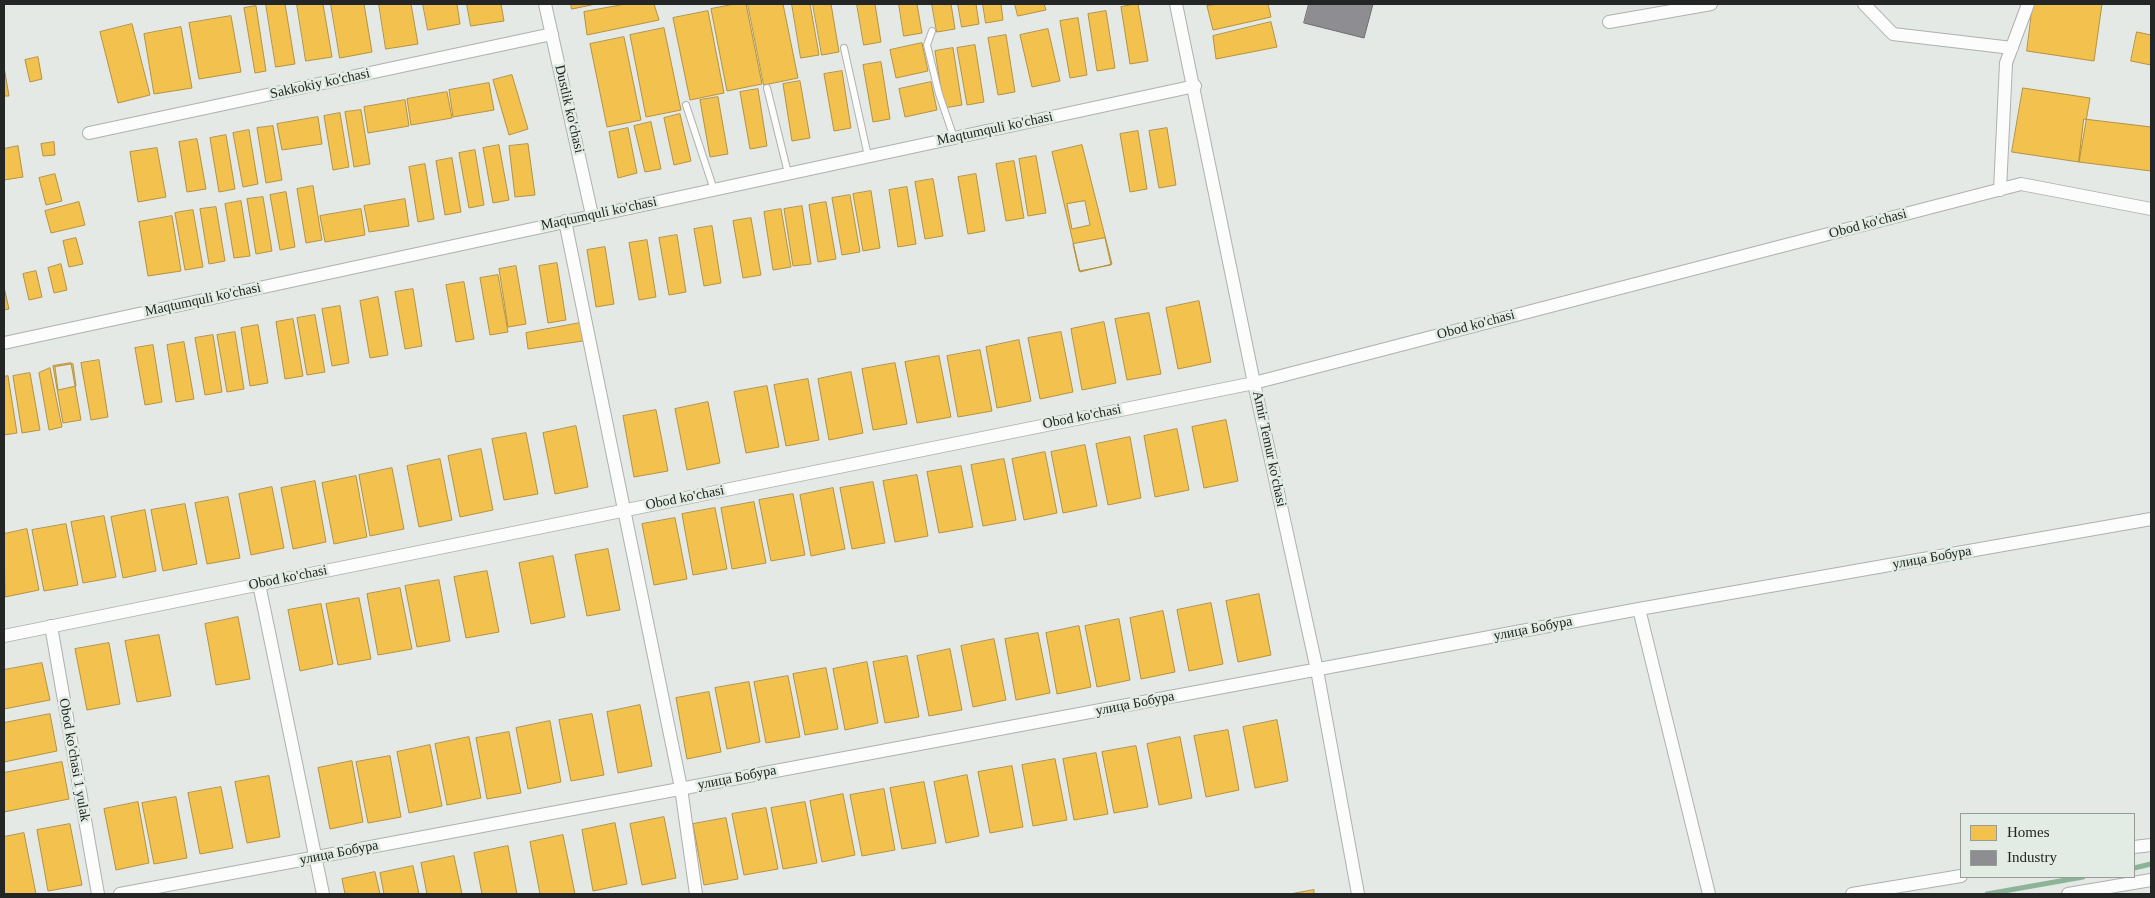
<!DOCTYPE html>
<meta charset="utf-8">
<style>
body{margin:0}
#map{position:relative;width:2155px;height:898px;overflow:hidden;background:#e4e9e5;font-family:"Times New Roman",serif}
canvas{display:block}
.frame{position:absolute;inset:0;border:5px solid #232624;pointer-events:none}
.legend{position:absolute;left:1960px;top:813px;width:175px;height:65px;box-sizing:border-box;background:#e2ebe4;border:1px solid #969c97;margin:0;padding:6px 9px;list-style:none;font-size:15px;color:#232624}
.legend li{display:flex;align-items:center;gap:10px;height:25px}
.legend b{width:25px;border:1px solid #969c97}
</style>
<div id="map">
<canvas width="2155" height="898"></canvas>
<div class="frame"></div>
<ul class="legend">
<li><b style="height:14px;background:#f2c14e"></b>Homes</li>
<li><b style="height:14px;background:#8d8d92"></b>Industry</li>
</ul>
</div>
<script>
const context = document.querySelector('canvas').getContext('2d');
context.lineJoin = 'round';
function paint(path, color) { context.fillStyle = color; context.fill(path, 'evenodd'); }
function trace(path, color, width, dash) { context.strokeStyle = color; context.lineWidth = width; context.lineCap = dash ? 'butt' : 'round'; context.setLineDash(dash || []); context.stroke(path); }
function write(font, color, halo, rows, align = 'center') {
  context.font = font + ' "Times New Roman",serif'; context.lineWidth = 5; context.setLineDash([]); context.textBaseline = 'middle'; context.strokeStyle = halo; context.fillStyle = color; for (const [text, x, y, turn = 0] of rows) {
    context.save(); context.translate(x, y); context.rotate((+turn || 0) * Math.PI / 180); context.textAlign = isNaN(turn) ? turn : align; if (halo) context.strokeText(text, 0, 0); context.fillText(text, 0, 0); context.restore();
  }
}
const homes = new Path2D(`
 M266,4H285L295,64L276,67Z
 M297,4H323L332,57L306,61Z
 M331,4H364L372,52L340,58Z
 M379,4H411L418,44L386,49Z
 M423,4H457L460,24L428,30Z
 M467,4H501L504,21L471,26Z
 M571,4H596L572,9Z
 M626,4H654L659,20L587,35L584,12Z
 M735,4H746L762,84L727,91L711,9Z
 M748,4H783L798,78L764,85Z
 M792,4H810L819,55L801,58Z
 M813,4H831L839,52L822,55Z
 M857,4H875L881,42L864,45Z
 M899,4H917L922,33L904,36Z
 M932,4H951L955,29L937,32Z
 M958,4H976L979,24L962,27Z
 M983,4H1001L1003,20L986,23Z
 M1015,4H1044L1046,10L1018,16Z
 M1138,4L1148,61L1130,64L1121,7Z
 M1219,4H1268L1271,17L1213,30L1207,6Z
 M2033,4H2102L2094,61L2027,51Z
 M256,6L266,71L255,73L244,8Z
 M708,11L724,93L690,100L673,18Z
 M1106,11L1115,68L1097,71L1088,14Z
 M231,16L241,72L199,79L189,23Z
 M1078,18L1087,75L1070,78L1060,21Z
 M1271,22L1277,47L1216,59L1213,36Z
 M132,24L150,95L118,103L100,32Z
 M181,27L192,88L154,94L144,34Z
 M664,28L681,110L646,117L630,35Z
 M1048,29L1060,81L1032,87L1020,35Z
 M2137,32L2151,35V65L2131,61Z
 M1006,35L1015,92L998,95L988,38Z
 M624,37L641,120L607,127L590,44Z
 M922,43L928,71L896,78L890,50Z
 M975,45L984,102L967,105L957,48Z
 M953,48L962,105L944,108L935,51Z
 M38,57L42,79L30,82L25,60Z
 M881,62L890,119L873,122L863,65Z
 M4,67L9,96H4Z
 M842,71L851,128L834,131L824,74Z
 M512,75L528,129L509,135L493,80Z
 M800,81L810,138L792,141L783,84Z
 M931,82L937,110L905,117L899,89Z
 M489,83L494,110L453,117L449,90Z
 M2023,88L2090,98L2079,162L2012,152Z
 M758,89L767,146L750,149L740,92Z
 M447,92L452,118L411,125L407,99Z
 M718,97L728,154L710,157L700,100Z
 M405,100L409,126L368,133L364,107Z
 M361,110L370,164L354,167L345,112Z
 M340,113L349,167L333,170L324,116Z
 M680,114L691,161L674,165L664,118Z
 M318,117L322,144L282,150L277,124Z
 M2084,119L2151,127V171L2079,162Z
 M651,122L661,169L645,172L634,126Z
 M273,126L282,180L266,183L257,128Z
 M628,128L637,173L618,178L609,132Z
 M1167,128L1176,185L1159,188L1149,131Z
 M249,130L258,184L243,187L233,133Z
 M1138,131L1147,189L1130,192L1120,134Z
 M226,135L235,189L219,192L210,138Z
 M197,139L206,189L187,192L179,142Z
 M54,142L55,155L43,156L41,144Z
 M528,144L535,195L515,197L509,146Z
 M499,145L509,200L493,203L483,148Z
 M1082,145L1112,264L1080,272L1052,152Z
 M18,146L23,177L4,180V149Z
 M157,148L166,197L138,202L130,152Z
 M475,150L484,205L469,208L459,153Z
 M1036,156L1046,213L1028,216L1019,159Z
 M452,158L461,212L445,215L436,161Z
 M1014,161L1024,218L1006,221L996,164Z
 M425,164L434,219L418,222L409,167Z
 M55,174L62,201L46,205L39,178Z
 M976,174L985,231L968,234L958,177Z
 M933,179L943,236L925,239L915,182Z
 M313,186L322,240L306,243L297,189Z
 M907,187L916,244L898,247L889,190Z
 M871,191L880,248L863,251L853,194Z
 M286,192L295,247L280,250L270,195Z
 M850,195L860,252L842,255L832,198Z
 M263,197L272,251L256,254L247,199Z
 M405,199L409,226L369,232L364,206Z
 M241,201L250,256L234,258L225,204Z
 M1085,201L1090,225L1072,229L1067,204Z
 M79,202L85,225L51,233L45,211Z
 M826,202L836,259L818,262L809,205Z
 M802,206L811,264L793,266L784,209Z
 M216,207L225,261L209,264L200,209Z
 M361,209L365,235L325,242L320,216Z
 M781,209L791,267L773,270L764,212Z
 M193,210L203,267L185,270L175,213Z
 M172,216L181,271L148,276L139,222Z
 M751,218L761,275L743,278L733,221Z
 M712,226L721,283L704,286L694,229Z
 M677,235L686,292L669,295L659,238Z
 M76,238L83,264L69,267L63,241Z
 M1105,238L1111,265L1079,271L1073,244Z
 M647,240L656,297L639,300L629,243Z
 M605,247L614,304L596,307L587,250Z
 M557,263L566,320L548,323L539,266Z
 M61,264L67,290L54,293L48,268Z
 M516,266L526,324L508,327L499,269Z
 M36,271L42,297L29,300L23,274Z
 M498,275L508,332L490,335L480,278Z
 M464,282L474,339L456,342L446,285Z
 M4,287L9,309L4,310Z
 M413,289L422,346L405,349L395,292Z
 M378,297L388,355L370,358L360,301Z
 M1199,301L1211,362L1178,369L1166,308Z
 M340,306L349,363L332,366L322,309Z
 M1149,313L1161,374L1127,380L1115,319Z
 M315,315L325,372L307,375L297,318Z
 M293,319L303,376L285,379L276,322Z
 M1104,322L1116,383L1082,390L1071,329Z
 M580,323L583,341L528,349L526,333Z
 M258,325L268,383L250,386L241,328Z
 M235,332L244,389L227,392L217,335Z
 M1061,332L1073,392L1040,399L1028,338Z
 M213,335L222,392L205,395L195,338Z
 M1019,340L1031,401L997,408L986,347Z
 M184,342L194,399L176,402L167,345Z
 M153,345L162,402L145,405L135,348Z
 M980,350L992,411L958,417L947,356Z
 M939,356L951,417L917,423L905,362Z
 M99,360L108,417L91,420L81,363Z
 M71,363L81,420L63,423L53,366Z
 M895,363L907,424L873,430L862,369Z
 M73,364L76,386L58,390L55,367Z
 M50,368L62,427L49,430L39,373Z
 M851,372L863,433L829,440L818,379Z
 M30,373L40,430L22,433L13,376Z
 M8,376L17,433L4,435V377Z
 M808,379L819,440L786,446L774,385Z
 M767,386L779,447L746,453L734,392Z
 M708,402L720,463L687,470L675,409Z
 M656,410L668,471L634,477L623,416Z
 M1226,420L1238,481L1204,488L1192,427Z
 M576,426L588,487L555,494L543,433Z
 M1177,429L1189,490L1155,497L1144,436Z
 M526,433L538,494L504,500L492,439Z
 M1130,437L1141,498L1108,505L1096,444Z
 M1085,445L1097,506L1063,513L1051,452Z
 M481,449L493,510L460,517L448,456Z
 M1045,452L1057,513L1024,520L1012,459Z
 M440,459L452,520L419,527L407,466Z
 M1004,459L1016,520L983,526L971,465Z
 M961,466L973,527L939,533L927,472Z
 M392,468L404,529L370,536L359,475Z
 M917,475L928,536L895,542L883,481Z
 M356,476L367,537L334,544L322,483Z
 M315,481L326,542L293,549L281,488Z
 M873,482L885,543L852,549L840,488Z
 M272,487L284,548L251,555L239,494Z
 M833,488L845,549L811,556L800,495Z
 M793,494L805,555L771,561L759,500Z
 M228,497L240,558L207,564L195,503Z
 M754,502L766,563L732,569L721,508Z
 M185,504L197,564L163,571L151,510Z
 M715,508L727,569L693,575L682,514Z
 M145,510L156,571L123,578L111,517Z
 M104,516L116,577L83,583L71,522Z
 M675,518L687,579L654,585L642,524Z
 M66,524L78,585L44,591L32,530Z
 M27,529L39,590L5,597L4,534Z
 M608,549L620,610L587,616L575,555Z
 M553,556L565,617L531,624L519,563Z
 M487,571L499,632L466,638L454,577Z
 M439,580L450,641L417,647L405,586Z
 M400,588L412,649L378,655L367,594Z
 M1259,594L1271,655L1238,662L1226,601Z
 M359,598L371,659L338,665L326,604Z
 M1211,603L1223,664L1189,671L1177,610Z
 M321,604L333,664L300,671L288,610Z
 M1163,611L1175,672L1141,679L1130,618Z
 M238,617L250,679L216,685L205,624Z
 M1119,619L1130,680L1097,687L1085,626Z
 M1079,626L1091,687L1057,694L1046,633Z
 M1038,633L1050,693L1016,700L1005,639Z
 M159,635L171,696L137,702L125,641Z
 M994,639L1006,700L973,707L961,646Z
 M109,643L120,704L87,710L75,649Z
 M950,649L962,710L929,716L917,656Z
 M907,656L919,717L885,723L873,662Z
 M867,662L878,723L845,730L833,669Z
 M42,663L50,700L4,709V670Z
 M826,668L838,729L805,735L793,674Z
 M788,676L800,737L766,743L754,682Z
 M749,682L760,742L727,749L715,688Z
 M709,692L721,752L687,759L676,698Z
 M640,705L652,766L618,773L607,712Z
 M50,714L57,751L4,762V723Z
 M592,714L604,775L571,781L559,720Z
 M1277,720L1288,781L1255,788L1243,727Z
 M550,721L561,782L528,789L516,728Z
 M1228,730L1239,790L1206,797L1194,736Z
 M509,732L521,793L487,799L476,738Z
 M469,737L481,798L447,805L435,744Z
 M1180,737L1192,798L1159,805L1147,744Z
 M430,745L442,806L409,813L397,752Z
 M1136,746L1148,807L1114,813L1102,752Z
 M1096,753L1108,814L1074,820L1063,759Z
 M390,756L401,817L368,823L356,762Z
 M1055,759L1067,820L1033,826L1022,765Z
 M352,761L363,822L330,829L318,768Z
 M62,762L69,799L4,812V773Z
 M1012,766L1023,827L990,833L978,772Z
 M967,775L979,836L946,843L934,782Z
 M269,776L280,837L247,843L235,782Z
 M924,782L936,843L902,849L890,788Z
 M221,787L233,848L200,854L188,793Z
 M884,789L895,850L862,856L850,795Z
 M843,794L855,855L822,862L810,801Z
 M176,797L187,858L154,864L142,803Z
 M138,802L149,863L116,870L104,809Z
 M805,802L817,863L783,869L771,808Z
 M766,808L778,869L744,875L732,814Z
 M664,817L676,878L642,885L630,824Z
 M726,818L738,879L704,885L693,824Z
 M615,823L627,884L593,891L582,830Z
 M70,824L82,885L48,891L37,830Z
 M24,833L36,894H4V837Z
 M563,835L575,894H540L530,842Z
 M508,846L517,894H482L474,853Z
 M454,856L462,894H427L421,863Z
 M413,866L419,894H384L380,873Z
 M375,872L380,894H345L342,879Z
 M1314,890V894H1290Z`);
const industry = new Path2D(`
 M1309,4H1373L1364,38L1304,23Z`);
const stream = new Path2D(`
 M2134,868L2151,864
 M1987,894L2083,877`);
const lane = new Path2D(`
 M932,31L927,45L939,94L954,138
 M844,48L868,156
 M767,88L788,173
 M686,105L714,190`);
const street = new Path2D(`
 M545,4L592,215
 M1176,4L1254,383L1317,670L1358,894
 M1864,4L1893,34L2012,48
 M1609,22L1711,4
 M89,133L552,34
 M2000,190L2006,63L2028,4
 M565,221L681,788L696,894
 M4,343L1195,86
 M259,584L323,894
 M1639,609L1709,894
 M51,626L98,894
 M4,636L1254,383L2021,184L2151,209
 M2134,847L2151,845
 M120,894L1639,609L2151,519
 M1852,894L1961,876
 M2068,894L2151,880`);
const streetNames = [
 ["Sakkokiy ko'chasi",320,84,-12],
 ["Dustlik ko'chasi",569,109,77],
 ["Maqtumquli ko'chasi",995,129,-12],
 ["Maqtumquli ko'chasi",599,214,-12],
 ["Obod ko'chasi",1868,224,-15],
 ["Maqtumquli ko'chasi",203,300,-12],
 ["Obod ko'chasi",1476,325,-15],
 ["Obod ko'chasi",1082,417,-11],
 ["Amir Temur ko'chasi",1269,449,78],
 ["Obod ko'chasi",685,498,-11],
 ["улица Бобура",1932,558,-10],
 ["Obod ko'chasi",288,578,-11],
 ["улица Бобура",1533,629,-11],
 ["улица Бобура",1135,704,-11],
 ["Obod ko'chasi 1 yulak",74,760,80],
 ["улица Бобура",737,778,-11],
 ["улица Бобура",339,853,-11]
];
paint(homes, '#f2c14e');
trace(homes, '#b49241', 1);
paint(industry, '#8d8d92');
trace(industry, '#6d6e71', 1);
trace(stream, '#8cb498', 5);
trace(lane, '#aeb1af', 8);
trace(street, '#aeb1af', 14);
trace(lane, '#fbfcfb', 6);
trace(street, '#fbfcfb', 12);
write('14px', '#232624', '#e2ebe4', streetNames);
</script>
